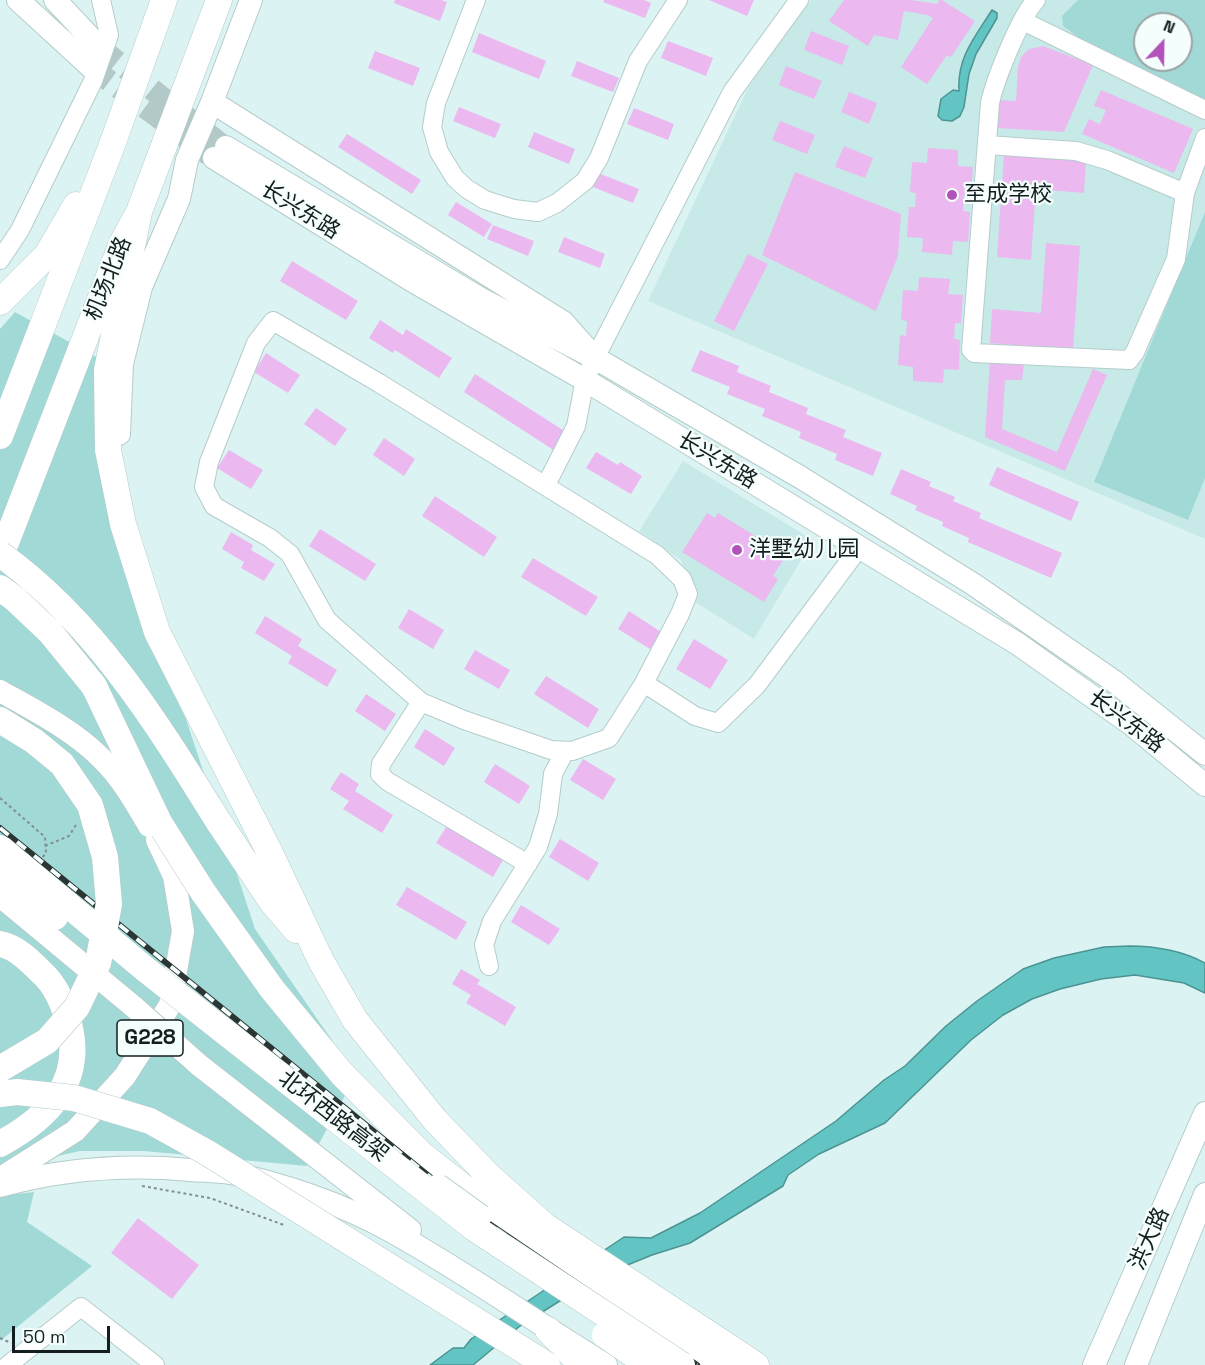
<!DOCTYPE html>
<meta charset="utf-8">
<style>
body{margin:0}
#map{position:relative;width:1205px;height:1365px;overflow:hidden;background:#dbf4f3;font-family:"Space Grotesk",sans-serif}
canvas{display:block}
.north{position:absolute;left:1133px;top:12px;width:60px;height:60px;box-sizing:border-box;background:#f4fefd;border:2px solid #9ba4a4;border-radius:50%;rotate:22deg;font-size:16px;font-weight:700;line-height:24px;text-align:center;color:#151e1e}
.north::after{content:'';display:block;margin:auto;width:21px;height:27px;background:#b253bc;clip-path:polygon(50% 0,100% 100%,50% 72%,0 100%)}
.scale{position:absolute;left:12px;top:1326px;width:98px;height:27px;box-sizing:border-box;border:3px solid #151e1e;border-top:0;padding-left:8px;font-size:18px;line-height:21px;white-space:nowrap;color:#151e1e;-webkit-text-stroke:4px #f4fefd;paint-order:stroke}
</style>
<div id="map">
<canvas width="1205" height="1365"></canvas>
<div class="north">N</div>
<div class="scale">50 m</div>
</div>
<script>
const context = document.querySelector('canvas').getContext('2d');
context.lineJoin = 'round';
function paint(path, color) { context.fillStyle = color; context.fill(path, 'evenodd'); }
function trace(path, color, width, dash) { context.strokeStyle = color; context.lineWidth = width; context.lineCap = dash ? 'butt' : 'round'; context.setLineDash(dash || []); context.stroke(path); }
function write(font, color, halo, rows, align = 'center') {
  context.font = font + ' "Space Grotesk","Noto Sans SC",sans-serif'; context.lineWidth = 4.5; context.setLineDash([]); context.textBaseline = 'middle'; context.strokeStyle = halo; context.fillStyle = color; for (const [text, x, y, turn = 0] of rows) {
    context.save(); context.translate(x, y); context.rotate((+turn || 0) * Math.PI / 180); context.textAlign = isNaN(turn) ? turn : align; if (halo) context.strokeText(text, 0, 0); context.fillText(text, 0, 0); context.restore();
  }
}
const built = new Path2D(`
 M811,0H1205V539L648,301L748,88ZM1145,24H1181V60H1145Z
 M683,461L813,540L754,639L695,602L681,560L639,531Z`);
const green = new Path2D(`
 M1078,0H1205V101L1085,42L1063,26L1062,16ZM1145,24H1181V60H1145Z
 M1205,212V478L1188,520L1094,482Z
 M15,312L100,359L146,636L186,719L255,929L356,1075L307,1166L144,1151H80L0,1169V329Z
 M34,1192L27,1222L92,1266L0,1341V1196Z`);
const water = new Path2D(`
 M992,10L997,13V18L976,54L969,74L964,107L960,116L952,121L942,120L938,116L941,99L953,90L959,91C957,57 975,37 992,10Z
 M1129,946C1156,946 1181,950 1205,963V993L1184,983L1135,975L1101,979L1060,989L1032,999L1003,1015L971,1040L885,1123L819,1154L788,1175L783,1186L690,1243L652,1255L598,1277L520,1326L473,1365H430L453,1348H464L471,1339L624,1237L651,1238L700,1213L836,1121L884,1080L905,1066L946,1026L977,1001L1023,969L1054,958L1104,947Z`);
const building = new Path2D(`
 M395,0H441L447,2L440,21L394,3Z
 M604,0H644L651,3L645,18L603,2Z
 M709,0H754L747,16Z
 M844,0H911L937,4L939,0H942L975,21L951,57L947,55L927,84L901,67L933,18L927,15L904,11L898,40L874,35L868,46L829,21Z
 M811,31L849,46L842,65L804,50Z
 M479,33L546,61L539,79L472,52Z
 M668,41L713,58L706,76L661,58Z
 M1043,46L1093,65L1064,132L998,128L999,100L1016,101L1018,67L1021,57L1029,49Z
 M375,51L420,68L413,86L368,68Z
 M577,61L619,78L613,92L571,76Z
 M786,66L822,81L814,99L779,85Z
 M1101,90L1193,129L1174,173L1082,134L1089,119L1100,124L1106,110L1094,106Z
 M849,92L877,103L869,124L841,112Z
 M459,107L501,124L495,138L453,121Z
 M634,108L674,124L668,140L627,124Z
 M780,121L815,135L807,154L772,140Z
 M534,132L575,149L569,164L528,147Z
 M347,134L421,180L412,194L338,147Z
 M844,146L873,158L865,178L835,167Z
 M928,148L958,150V166L973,167L971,195H964L963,211L970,212L968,242L953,241L952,255L922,252L923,238L907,237L909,207H915L916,193L910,192L912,162L927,163Z
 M1004,154L1086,161L1084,193L1036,189L1031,260L997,257Z
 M795,172L901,214L898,256L876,311L762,255Z
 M598,173L639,189L633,203L593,187Z
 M456,202L492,224L484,237L448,215Z
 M493,225L534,241L528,256L487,239Z
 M564,237L605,254L600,268L558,252Z
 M1046,243L1080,246L1073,350L990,343L992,309L1041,313Z
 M748,254L768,264L734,331L714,321Z
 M292,261L358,301L346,320L280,281Z
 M919,277L950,279L948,294L963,295L961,323H955L954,339L960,340L959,370L944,369L943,383L913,381V367L898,365L900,335L906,336L907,321L901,320L903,290L918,291Z
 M380,320L403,335L406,329L452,358L439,378L395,350L393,353L369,338Z
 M700,350L739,366L737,372L771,386L769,392L808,408L806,414L846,430L843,437L882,453L873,476L835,460L837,454L799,438L801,432L762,416L765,409L727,394L730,387L691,371Z
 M266,353L300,375L288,393L254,372Z
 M990,361L1024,363L1022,380H1005L1002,429L1057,452L1093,369L1107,375L1065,471L985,437Z
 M475,374L566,432L555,451L464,392Z
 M316,408L347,429L335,446L304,424Z
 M384,438L415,459L404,476L373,455Z
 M229,450L263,470L251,489L217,468Z
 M596,452L618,465L620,462L642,476L631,494L586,468Z
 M997,467L1079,502L1071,521L989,485Z
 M901,469L931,482L929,486L955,497L953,501L981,513L979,518L1062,553L1051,578L968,542L969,538L942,526L943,522L915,510L917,506L890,494Z
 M435,496L497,537L484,557L422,516Z
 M707,513L715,518L718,513L786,555L773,576L778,579L764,602L682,552Z
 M320,529L376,564L365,581L309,546Z
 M231,532L253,545L251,550L275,564L264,581L241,568L244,562L222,549Z
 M533,558L598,597L586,616L521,577Z
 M409,609L444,630L433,649L398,628Z
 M629,611L661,632L650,649L618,629Z
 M265,616L302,639L298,646L337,670L327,687L288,663L292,656L255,633Z
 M694,639L728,660L710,689L676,669Z
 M475,650L510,670L499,689L464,669Z
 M546,676L599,709L588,728L534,694Z
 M366,694L396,714L385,731L355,711Z
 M425,729L455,748L444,766L414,747Z
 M583,759L616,779L603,800L570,780Z
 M495,764L530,786L519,804L484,782Z
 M341,772L359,784L355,791L393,815L382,833L343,809L349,801L330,789Z
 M447,826L503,860L493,877L436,843Z
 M560,839L599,863L588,881L549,857Z
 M407,887L467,922L456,940L396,905Z
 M521,905L560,929L549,945L511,922Z
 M461,969L480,980L477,984L516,1007L505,1026L466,1003L471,995L452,984Z
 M138,1218L199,1265L172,1299L111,1253Z`);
const majorTunnel = new Path2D(`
 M100,48L222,145
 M92,68L209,155`);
const path = new Path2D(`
 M0,798L45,837L46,853L42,858
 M45,846L69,836L76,825
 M142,1186L210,1198L284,1225
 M0,1338L11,1343`);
const minor = new Path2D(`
 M476,0L436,103L432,127L439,152L455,178L467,189L485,200L514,209L538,212L557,203L585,181L599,158L638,61L678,0
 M1036,0C1020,17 995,80 990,103L971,350L974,353L1129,360L1135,352L1176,259L1185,193L1205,138
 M1023,21L1205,110
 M987,145L1076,151L1107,160L1185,193
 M0,260L20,230L93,81L109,35L101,0
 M273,321L379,383L657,555L682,579L688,594L680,614L644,683L609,738L572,751L551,750L464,720L421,702L327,620L290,554L270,538L214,506L204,487L209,462L256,343Z
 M546,485L576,426L585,380L595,358L732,92L799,0
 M644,683L695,716L718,723L757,685L859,548
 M421,702L381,764L380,774L387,781L528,864
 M489,966L484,945L492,921L538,847L548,814L553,774L565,751
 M8,1365L81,1307L155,1365`);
const major = new Path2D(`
 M18,0L92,68
 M55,0L100,48
 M212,102L563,322L586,348
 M226,147L481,299L595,358L800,477L973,584L1115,682L1205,754
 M214,158L411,280L585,380L1018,644L1131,724L1205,785
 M119,434L122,364L141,287L179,199L187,160L212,102L251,0
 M199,1065L410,1230
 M1,1178L75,1131L125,1076L170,1005L183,931L174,876L157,840
 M0,1186C62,1169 125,1164 190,1170C203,1171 217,1171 231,1173C283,1184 342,1204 389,1230C464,1271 533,1321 606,1365
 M1094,1365L1205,1113
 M1136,1365L1205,1194`);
const highway = new Path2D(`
 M139,212L107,370L108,450L123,524L157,632L270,853L321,961L355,1020L435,1120L489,1176L545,1226L756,1365
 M0,302L47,255L76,205
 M0,436L112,145L164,0
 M0,558L122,243L139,212L219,0
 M218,821L272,902L296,930
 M203,892L272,989L342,1074L421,1154L514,1227L719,1365
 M0,944C16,947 29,960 41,972C56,985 64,1005 69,1024C84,1082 48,1118 0,1144
 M548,1330L574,1357L585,1365`);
const rail = new Path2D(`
 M0,828L482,1219L697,1365
 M0,858L472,1232L666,1365`);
const majorBridge = new Path2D(`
 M0,691C34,710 73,730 101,758C121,777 135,802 149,826
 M0,896L134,1007L199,1065
 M438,1185L481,1216`);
const highwayBridge = new Path2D(`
 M0,554C95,622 157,723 218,821
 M0,588L15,599L50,632L94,686L160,824L203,892
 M0,720L34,741L62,764L90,805L105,857L109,904L98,963L77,1007L47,1041L0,1069
 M0,848L145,969L474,1228L682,1365
 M0,871L55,917
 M0,1094L17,1092L74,1098L150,1121L206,1152L547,1365
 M605,1335L649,1365`);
const markers = [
 [952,195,6,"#b253bc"],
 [737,550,6,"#b253bc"]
];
const shields = [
 [150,1038,66]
];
const shieldNames = [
 ["G228",150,1038]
];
const poiNames = [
 ["至成学校",964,195],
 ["洋墅幼儿园",749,550]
];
const streetNames = [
 ["长兴东路",300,211,32],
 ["机场北路",109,279,-68],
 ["长兴东路",717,461,31],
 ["长兴东路",1126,722,37],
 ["北环西路高架",333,1117,38],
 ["洪大路",1150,1239,-66]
];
paint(built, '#c7eae8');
paint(green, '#a1d9d7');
paint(water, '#63c5c3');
trace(water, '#4c9392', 1.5);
paint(building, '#ebb8ef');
trace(majorTunnel, '#b3c9c8', 22, [22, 11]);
trace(minor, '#b4cccb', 20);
trace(major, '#b4cccb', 24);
trace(highway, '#b4cccb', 27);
trace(path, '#7f9090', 2, [3, 3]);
trace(minor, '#fff', 18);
trace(major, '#fff', 22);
trace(highway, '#fff', 26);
trace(rail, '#2a3534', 6);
trace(rail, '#f4fefd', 4, [11]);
trace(majorBridge, '#b4cccb', 24, []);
trace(highwayBridge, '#b4cccb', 27, []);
trace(majorBridge, '#fff', 22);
trace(highwayBridge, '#fff', 26);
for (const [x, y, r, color] of markers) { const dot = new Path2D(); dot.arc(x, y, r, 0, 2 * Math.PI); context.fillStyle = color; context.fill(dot); trace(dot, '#f4fefd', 2); }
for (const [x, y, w] of shields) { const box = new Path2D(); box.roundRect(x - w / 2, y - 18, w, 36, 4.5); context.fillStyle = '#f4fefd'; context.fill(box); trace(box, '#151e1e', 1.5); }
write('bold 21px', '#151e1e', null, shieldNames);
write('22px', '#151e1e', '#f4fefd', poiNames, 'left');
write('22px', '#151e1e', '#f4fefd', streetNames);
</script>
